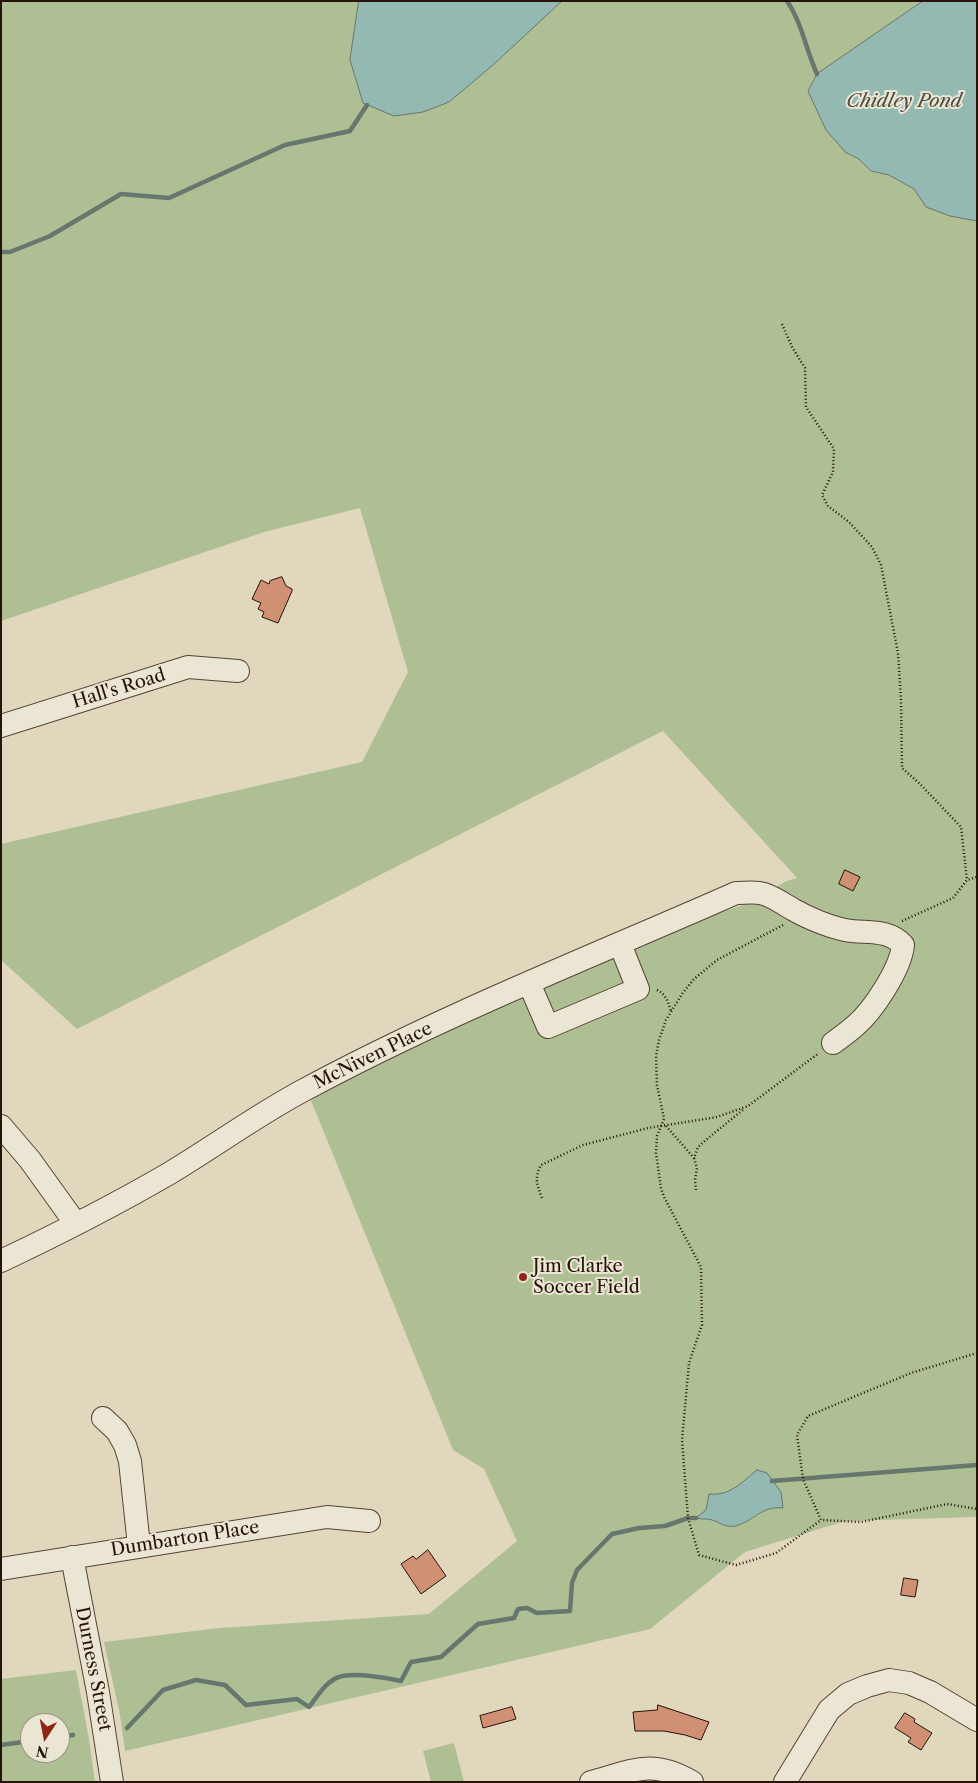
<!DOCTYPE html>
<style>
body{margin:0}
#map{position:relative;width:978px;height:1783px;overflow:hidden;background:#e0d7bc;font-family:"Libre Caslon Text",serif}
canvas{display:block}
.frame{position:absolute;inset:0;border:2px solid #261309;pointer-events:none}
.north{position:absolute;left:20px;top:1713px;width:50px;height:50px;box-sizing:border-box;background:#ebe5d3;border:1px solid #9c9182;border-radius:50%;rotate:191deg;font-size:14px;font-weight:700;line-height:20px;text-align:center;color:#261309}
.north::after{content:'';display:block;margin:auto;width:18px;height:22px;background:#8f2418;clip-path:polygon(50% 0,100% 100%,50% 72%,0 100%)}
</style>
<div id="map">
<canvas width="978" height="1783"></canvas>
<div class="frame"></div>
<div class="north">N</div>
</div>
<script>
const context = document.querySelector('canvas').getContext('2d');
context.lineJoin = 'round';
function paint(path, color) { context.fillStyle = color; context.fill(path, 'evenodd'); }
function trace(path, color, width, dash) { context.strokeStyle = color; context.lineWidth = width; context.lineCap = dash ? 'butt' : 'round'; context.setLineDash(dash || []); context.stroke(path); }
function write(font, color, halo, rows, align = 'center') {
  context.font = font + ' "Libre Caslon Text",serif'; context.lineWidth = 4; context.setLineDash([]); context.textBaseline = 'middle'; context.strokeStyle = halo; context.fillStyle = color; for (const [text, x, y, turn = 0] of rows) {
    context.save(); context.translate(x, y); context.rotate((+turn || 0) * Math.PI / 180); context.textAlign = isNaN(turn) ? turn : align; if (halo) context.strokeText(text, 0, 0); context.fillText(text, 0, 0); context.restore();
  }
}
const green = new Path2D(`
 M1,1H977V1517L845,1521L745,1552L650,1629L125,1751L120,1715L104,1642L219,1628L429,1614L517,1541L484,1469L453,1450L310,1098L474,1018L699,920L743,905L787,881L797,878L663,731L77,1029L1,960V844L362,762L408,672L360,508L264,532L1,621Z
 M76,1670L89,1739L95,1782H1V1679ZM30,1723H60V1753H30Z
 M454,1743L464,1782H431L423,1751Z`);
const water = new Path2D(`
 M359,1H562L493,65L449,102L423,112L394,116L363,103L350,60Z
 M923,1H977V221L950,216L926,207L914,189L889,175L871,171L859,159L845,152L826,130L808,91L817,74Z
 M757,1470L767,1473L781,1492L783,1508C762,1505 753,1522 735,1526C726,1528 719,1522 712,1520C707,1518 702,1520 696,1518L706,1510L709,1494C730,1496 741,1483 757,1470Z`);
const stream = new Path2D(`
 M787,1C802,23 806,50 817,74
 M1,252H10L50,236L121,194L169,198L285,145L350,131L367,105
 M772,1481L977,1465
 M127,1728L163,1690L196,1680L225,1685L246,1705L297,1699L309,1707C317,1697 326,1681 339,1677C353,1672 386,1678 401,1681L411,1662L441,1657L478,1624L514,1618L518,1609L527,1608L537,1613L570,1611L572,1583L577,1570L612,1534L639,1528L665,1526L688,1518H696
 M60,1737L73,1735
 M1,1745L30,1741`);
const building = new Path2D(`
 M282,577L286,586L292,589V591L278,623L262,617L264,612L258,609L261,603L252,599L261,580L269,584L270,581Z
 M845,870L860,877L853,891L839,884Z
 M428,1550L446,1576L421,1594L401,1564L413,1556L416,1559Z
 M904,1578L918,1580L915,1597L901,1595Z
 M658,1705L709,1722L701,1740L685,1735L664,1731H635L633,1712L657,1710Z
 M512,1707L516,1719L483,1728L480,1716Z
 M905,1713L915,1719L914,1722L932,1733L921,1750L908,1742L911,1738L895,1728Z`);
const path = new Path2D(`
 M782,324L792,347L805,368L806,407L834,449L833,472L822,495L828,506L849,522L872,547L881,565L898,653L901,700L902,768L920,784L961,827L967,880
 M902,921L953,898L967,880L977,877
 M783,925L717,960L694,979L682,994L666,1020L659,1040L656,1056L657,1085L664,1119L657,1136L656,1153L661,1188L664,1197L701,1267L702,1325L689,1363L682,1440L688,1518L699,1555L736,1565L776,1553L821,1520
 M657,990C666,994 668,1002 671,1011
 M666,1126L694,1158
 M696,1190L695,1180L697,1168L694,1158L698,1147L707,1139L744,1109
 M542,1198C537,1185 534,1178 541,1165L583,1145L648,1128L717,1117L748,1106L819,1053
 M977,1353L911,1373L808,1416L797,1435L803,1479L821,1520L861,1522L947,1504L977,1509`);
const minor = new Path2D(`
 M1,726L188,667L238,671
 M529,983L548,1027L638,989L620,944
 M1,1126L30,1160L76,1224
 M1,1261C58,1234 115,1205 170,1173C215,1146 257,1115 304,1090C443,1015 591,957 736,893C745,893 755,891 764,894C774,897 785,905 794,910C808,918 830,927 845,930C866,934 887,928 903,945C901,968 873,1011 855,1026C848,1032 840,1038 833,1043
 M103,1418L117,1431L125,1445L130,1461L139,1546
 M72,1557L98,1692L112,1782
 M1,1569L327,1517L369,1521
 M591,1782C632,1771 652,1758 692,1782
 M785,1782L829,1710L848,1694L867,1686L889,1680L909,1683L930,1692L977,1720`);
const markers = [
 [523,1277,5,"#8f2418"]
];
const streetNames = [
 ["Hall's Road",119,689,-17],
 ["McNiven Place",373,1056,-26],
 ["Dumbarton Place",185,1539,-9],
 ["Durness Street",93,1669,79]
];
const poiNames = [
 ["Jim Clarke",533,1267],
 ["Soccer Field",533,1288]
];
const waterNames = [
 ["Chidley Pond",904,102]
];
paint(green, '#aebf94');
paint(water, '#94b9b2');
trace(water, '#68776e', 1);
trace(stream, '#68776e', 4.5);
paint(building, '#d09074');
trace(building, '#261309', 1);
trace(minor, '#544436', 24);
trace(path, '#261309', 2.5, [1, 2.5]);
trace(minor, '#ebe5d3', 22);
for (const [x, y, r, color] of markers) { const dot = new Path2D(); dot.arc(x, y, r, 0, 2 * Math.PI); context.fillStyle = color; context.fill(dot); trace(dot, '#ebe5d3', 2); }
write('18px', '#261309', '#ebe5d3', streetNames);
write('18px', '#261309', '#ebe5d3', poiNames, 'left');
write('italic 19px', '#4c4d44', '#ebe5d3', waterNames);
</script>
